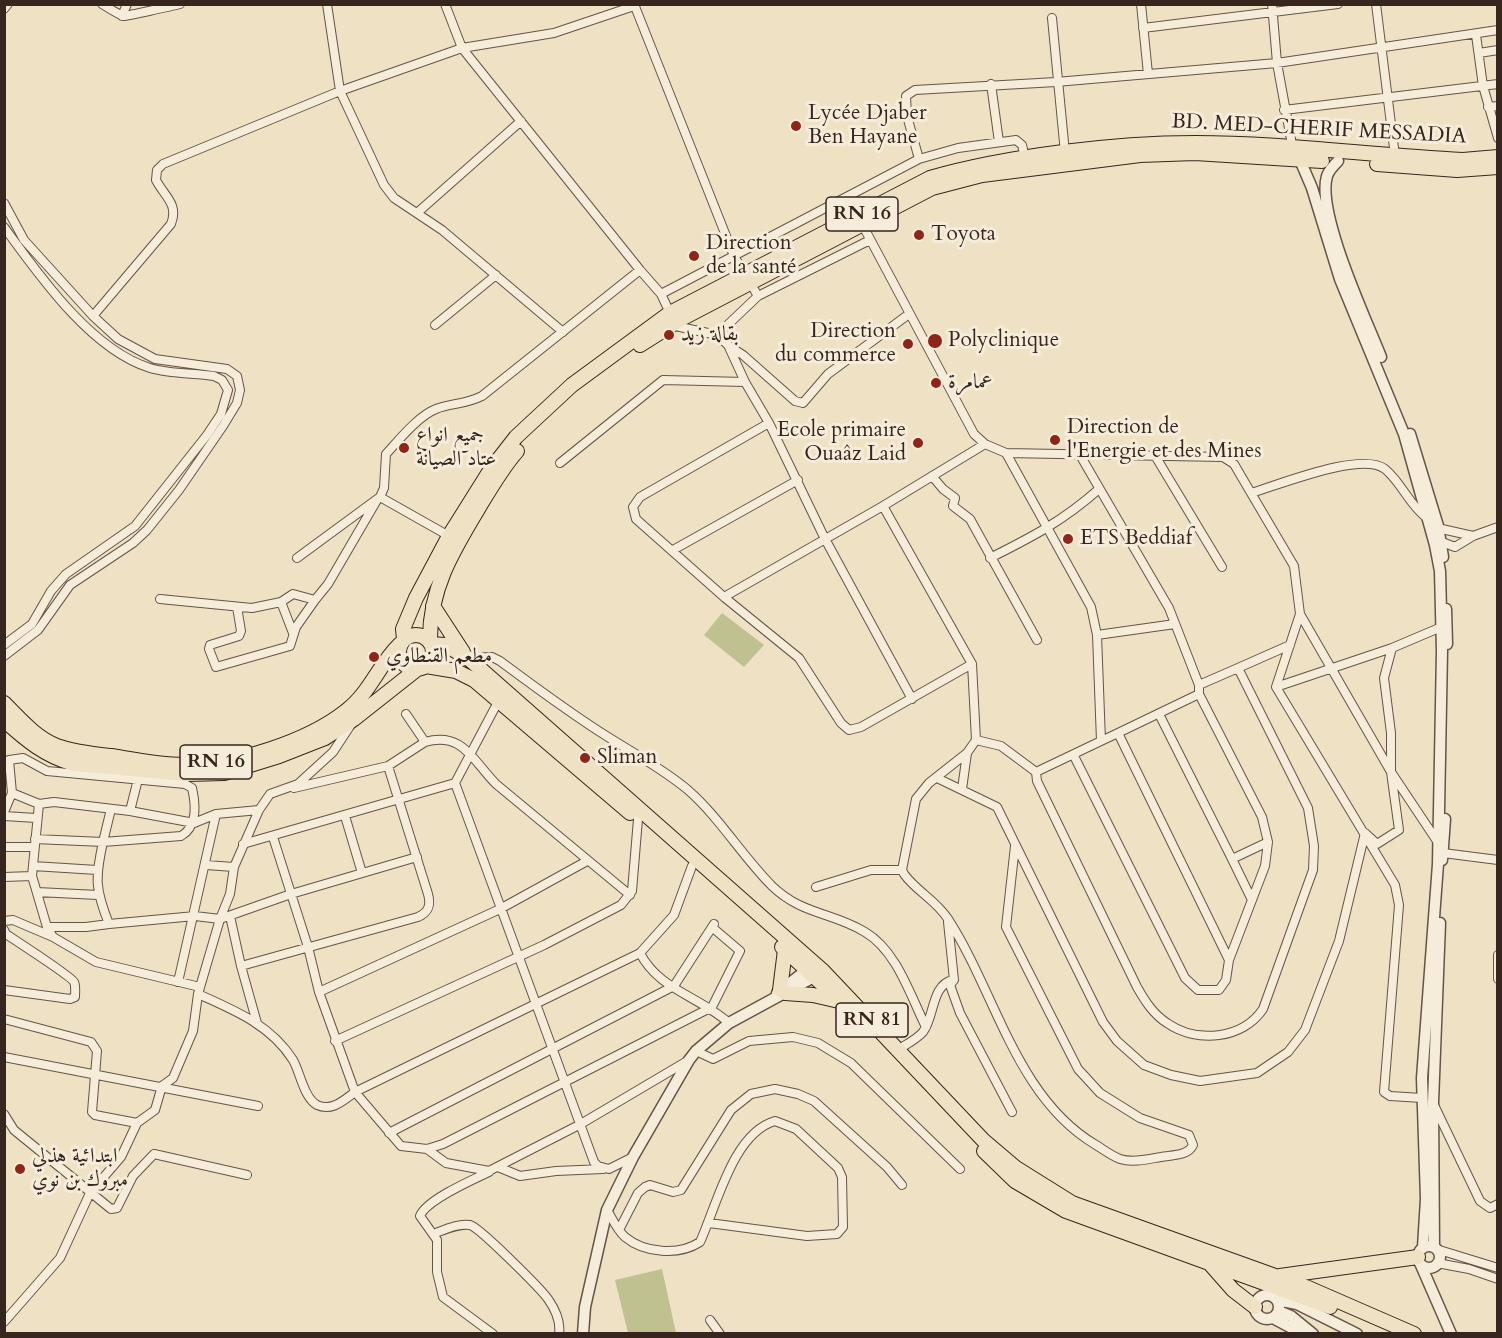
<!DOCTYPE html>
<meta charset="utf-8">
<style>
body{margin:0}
#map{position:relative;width:1502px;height:1338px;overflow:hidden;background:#efe1c4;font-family:Cardo,serif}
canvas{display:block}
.frame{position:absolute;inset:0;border:6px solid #36261e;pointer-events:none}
</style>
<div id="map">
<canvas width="1502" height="1338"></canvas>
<div class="frame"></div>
</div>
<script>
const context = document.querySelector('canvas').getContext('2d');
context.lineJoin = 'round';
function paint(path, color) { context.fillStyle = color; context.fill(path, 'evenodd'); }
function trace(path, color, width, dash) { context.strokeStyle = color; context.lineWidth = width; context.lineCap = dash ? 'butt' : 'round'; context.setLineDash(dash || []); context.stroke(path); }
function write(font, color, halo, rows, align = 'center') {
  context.font = font + ' Cardo,Amiri,serif'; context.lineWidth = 6; context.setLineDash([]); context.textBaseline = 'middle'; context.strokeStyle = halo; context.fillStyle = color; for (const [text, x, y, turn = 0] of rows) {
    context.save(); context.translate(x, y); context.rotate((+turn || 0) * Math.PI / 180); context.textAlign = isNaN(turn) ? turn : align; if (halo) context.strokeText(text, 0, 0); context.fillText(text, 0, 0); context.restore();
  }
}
const green = new Path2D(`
 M722,613L764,645L744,667L704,635Z
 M662,1269L676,1333H628L615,1280Z`);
const minor = new Path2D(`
 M102,4C109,8 117,14 124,16C127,16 172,6 180,4
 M327,4L340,91L384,185L394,198L442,230L563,332
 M445,4L462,48L640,270
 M634,4L734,256L758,296L870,240
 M1141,4L1148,74
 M1272,4L1277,63L1293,150
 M1376,4L1395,156
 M4,9L8,4
 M122,16L127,4
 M1052,18L1065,153
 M1143,28L1338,4
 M1476,35L1483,86L1498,138
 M1479,53L1498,50
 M991,84L999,142
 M1488,107L1498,106
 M1284,110L1498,84
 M919,159L907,116L906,96L915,90L1056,82L1277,63L1498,30
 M4,203L24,240L93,316L118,339L155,359L227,369L237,376L240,390L237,403L223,426L179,490L147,530L133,543L70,585L38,630L4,656
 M417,213L521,121
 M862,224L974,434L985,444L1006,453L1223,457L1234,464L1251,493C1279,485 1361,451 1385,469C1402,483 1409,505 1427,518
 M4,227C39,275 91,350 150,368C170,374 193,373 214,376L222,380L228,390L221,414L207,435L135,526L66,574L51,591L32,624L4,645
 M661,294L919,159L958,148L1016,140L1022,145L1025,158
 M93,316L171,224C179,204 164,196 156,180L157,170L163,164L340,91L462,48L554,33L634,6
 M435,325L496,275
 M671,325L717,335L728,345L745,382L769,423L824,537L912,699
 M717,335L758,296
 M729,346L743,355L795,401L803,403L828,374L909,314
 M769,423L640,497L633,507L636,519L724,597L799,658L841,723L849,730L861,727L972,664
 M1154,454L1222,567
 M1080,455L1169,608L1199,685V694
 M560,463L663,380L745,382
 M932,476L943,489L955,498L953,506L970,519L1037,640
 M1251,493L1294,566L1300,614L1391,772L1437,841
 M380,497L449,536
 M883,506L985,444
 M1433,527L1473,536
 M1438,544L1442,542L1455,547L1473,536L1498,527
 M673,550L798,480
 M297,558L380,497L384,488L386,454C399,440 418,416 436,409C451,403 464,405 482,396L640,270L661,294L670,313
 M990,558C1032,537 1063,521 1099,489
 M724,597L883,506L972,664L976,740L967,753L929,783L916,799L902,870L904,874C916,891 936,900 948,919C996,993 1016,1098 1096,1145C1104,1150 1112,1156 1120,1159C1133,1163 1148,1159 1161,1157C1172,1155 1188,1156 1193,1145L1189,1135L1140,1118L1100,1093L1078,1069L1006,927L1015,846
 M160,599L252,608L281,602L293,594L315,600L328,584L377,500
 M281,602L293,633
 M237,607L241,631L239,636L210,645L209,649L216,667L290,646L296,627L315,600
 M1300,614L1276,687L1395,885L1399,905L1384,1092L1390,1096L1422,1098
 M1097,635L1175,624
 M468,658L492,657L500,661C535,687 571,714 608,737C635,754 663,769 688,790C720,818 742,856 772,886C802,915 832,912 865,932C897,951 910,995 926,1027
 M1199,685L1238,668
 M1276,687L1392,648L1439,628
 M499,700L455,783L594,1162L598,1166L609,1169L633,1157
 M406,714L425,742C463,731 473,761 496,784L630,895
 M1159,714L1232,859L1268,842
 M976,740L1001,746L1036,772L1101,741L1097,635L1091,607L1006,453
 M1101,741L1118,733L1229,960
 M1074,756L1185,978L1198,990H1219L1226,980L1229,960L1265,866L1268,842L1262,817L1199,694L1118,733
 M1036,772L1037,781L1137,987C1145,1001 1153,1014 1167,1023C1197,1044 1243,1039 1263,1009L1313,870L1314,846L1308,808L1238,668L1290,645
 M937,778L997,807L1103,1022L1117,1041L1144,1065L1171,1075L1200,1081L1257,1073L1288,1052L1305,1030L1339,941L1365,833L1377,844L1399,830L1391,772V733L1384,678L1392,648
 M294,788L388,766L425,742
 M962,789L967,753
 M39,804L32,876L47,927L53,937L96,962L200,987
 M259,810L216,814L194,823L130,811L54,802L39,804L12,793L9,760L23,758L47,771L185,784L192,788C196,805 197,827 181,836L103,842C95,878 95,889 109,924L195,916L220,919L291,894L417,857
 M130,811L138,779
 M4,812L12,793
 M4,816L36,818
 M345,816L362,873
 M273,837L308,947L319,992L355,1092L401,1146L427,1149L443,1144L712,1007L740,951L713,928
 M35,839L103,842L111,809
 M243,844L455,783
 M4,847H34
 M1443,853L1498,860
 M1232,859L1252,900
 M206,865L234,867
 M33,866L97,870
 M4,877L32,876
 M816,887L871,870H902
 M37,892L98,895
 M230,916L241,966L257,1023
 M4,921L13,920L53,937
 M948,922L954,980L950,985L960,1013L1012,1112
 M47,927H86L109,924
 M4,930L6,934C16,941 71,976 74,982C76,986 75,992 75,997L70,999L4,990
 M640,953C659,990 699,996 729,1023
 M1498,955V979
 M241,966L418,917C429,912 431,905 428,894L388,766
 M178,982L216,814
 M319,992L500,909L587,861
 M198,994C234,1010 271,1025 293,1060C300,1072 304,1098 317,1105C332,1112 344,1100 355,1092L640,953L674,915L692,866
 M4,1019L91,1042L97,1051L92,1112L95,1115L137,1123
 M335,1041L544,945L621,905L632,891L638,819
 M899,1049C907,1044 917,1039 923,1032C935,1016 931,985 953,980
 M696,1051L713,1059L749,1041L793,1037L818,1043L851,1063L960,1169
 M4,1057L258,1106
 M1434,1105L1480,1201L1490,1208L1498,1204
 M4,1114L14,1130L111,1209L117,1208L133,1176L154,1154L247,1175
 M389,1133L674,986L714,924
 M427,1149L446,1163L489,1171L579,1125L689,1060
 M498,1167L520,1176L556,1171L603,1169
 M489,1172C472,1180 426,1200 420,1216L437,1240V1272L443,1297L493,1334
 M607,1210C612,1218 617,1230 625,1237C644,1253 679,1256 700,1242C717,1205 733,1133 775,1121L796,1129L838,1168L842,1177L843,1227L837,1234L807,1236L709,1223
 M619,1230L638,1193L645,1187L650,1185L673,1192L681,1190L731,1110L751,1094L775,1089L798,1094L814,1101L887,1167L902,1185
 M433,1234C444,1230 458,1223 470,1225C479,1227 540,1288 548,1299C555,1309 561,1321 559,1334
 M1436,1249L1498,1268
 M1437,1263L1469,1269L1498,1279
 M710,1320L720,1334
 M4,1322L60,1258L90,1193L121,1157L137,1123L155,1110L162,1086L173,1078L193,1031L198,994L220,919L230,894L234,867L259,810L270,794L298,784L333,752L352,723`);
const tertiary = new Path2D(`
 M1300,160L1312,188L1340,279L1404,434L1435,545L1440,571L1442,651L1438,864L1422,1078L1426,1199L1423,1247
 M1338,161C1333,166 1329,170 1327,176C1316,213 1366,319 1381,357
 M1410,434L1438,526L1443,557
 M1446,609L1447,644
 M1442,860L1445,819
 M777,993L812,966
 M1418 1257a11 11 0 1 1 22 0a11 11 0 1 1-22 0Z
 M1434,1247L1433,1102L1440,923
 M1420,1263L1451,1334
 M1255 1307a12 12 0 1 1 24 0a12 12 0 1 1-24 0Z
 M1277,1300L1297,1304L1357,1334
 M1279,1311L1291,1316L1313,1334
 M1273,1318L1303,1334
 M583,1334L585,1307L607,1210L633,1157L689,1060L696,1051L729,1023L821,973`);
const trunk = new Path2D(`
 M1377,164L1457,170L1498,167
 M640,345L681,319L932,188L982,175L1140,155L1195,153L1322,161
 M433,606L463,652
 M399 652a17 17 0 1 1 34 0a17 17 0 1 1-34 0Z
 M404,639L403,629L416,598L449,536L491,469L516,437L572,385L670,313L930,178C1007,156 1115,143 1195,143C1284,143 1374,156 1463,160L1498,157
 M430,642C429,590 452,552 478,509C490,489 502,468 517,451
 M431,644L445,645L468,658L823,971L983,1140L1016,1168L1072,1203L1306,1287L1414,1334
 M426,666L456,671L474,680L630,813
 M4,703C20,719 36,738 57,746C74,752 93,754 111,756C135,760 159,765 184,765C234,765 307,742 346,711C370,693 379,664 400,644
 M4,720C26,740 45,756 74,764L187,774L224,773L279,756L325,738L354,719L416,670
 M782,947L845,1005
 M780,990L785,950
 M785,993L813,995L839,1001
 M984,1151L1015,1181L1066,1211L1330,1307
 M1211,1265L1233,1290L1255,1307
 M1280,1276L1418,1257`);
const markers = [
 [796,126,6,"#8f2418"],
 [919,235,6,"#8f2418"],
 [694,256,6,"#8f2418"],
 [669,335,6,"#8f2418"],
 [935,341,8,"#8f2418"],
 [908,344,6,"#8f2418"],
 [936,383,6,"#8f2418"],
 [1055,440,6,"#8f2418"],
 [918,443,6,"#8f2418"],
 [404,448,6,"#8f2418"],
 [1068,539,6,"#8f2418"],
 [374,657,6,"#8f2418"],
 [585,758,6,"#8f2418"],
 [20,1169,6,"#8f2418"]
];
const shields = [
 [862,214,72],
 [216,762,72],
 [872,1020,72]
];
const shieldNames = [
 ["RN 16",862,214],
 ["RN 16",216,762],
 ["RN 81",872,1020]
];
const poiNames = [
 ["Lycée Djaber",808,114],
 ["Ben Hayane",808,138],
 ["Toyota",931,235],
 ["Direction",706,244],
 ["de la santé",706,268],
 ["Direction",896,332,"right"],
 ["du commerce",896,356,"right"],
 ["بقالة زيد",681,335],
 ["Polyclinique",948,341],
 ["عمامرة",948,383],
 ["Direction de",1067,428],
 ["l'Energie et des Mines",1067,452],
 ["Ecole primaire",906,431,"right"],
 ["Ouaâz Laid",906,455,"right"],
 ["جميع انواع",416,436],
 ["عتاد الصيانة",416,460],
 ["ETS Beddiaf",1080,539],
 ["مطعم القنطاوي",386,657],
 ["Sliman",597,758],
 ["ابتدائية هذلي",32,1157],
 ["مبروك بن نوي",32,1181]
];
const streetNames = [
 ["BD. MED-CHERIF MESSADIA",1319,130,3]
];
paint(green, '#bfc190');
trace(minor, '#645548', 10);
trace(tertiary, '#645548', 13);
trace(trunk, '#36261e', 16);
trace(minor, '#f5ecd9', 8);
trace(tertiary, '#f5ecd9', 10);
trace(trunk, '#efe1c4', 14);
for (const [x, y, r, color] of markers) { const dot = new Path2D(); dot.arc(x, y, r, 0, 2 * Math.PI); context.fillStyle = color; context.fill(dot); trace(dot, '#f5ecd9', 2); }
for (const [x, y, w] of shields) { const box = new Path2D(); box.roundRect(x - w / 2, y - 17, w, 34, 4.5); context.fillStyle = '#f5ecd9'; context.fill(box); trace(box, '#36261e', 1.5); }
write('bold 20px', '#36261e', null, shieldNames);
write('21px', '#36261e', '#f5ecd9', poiNames, 'left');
write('21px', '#36261e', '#f5ecd9', streetNames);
</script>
